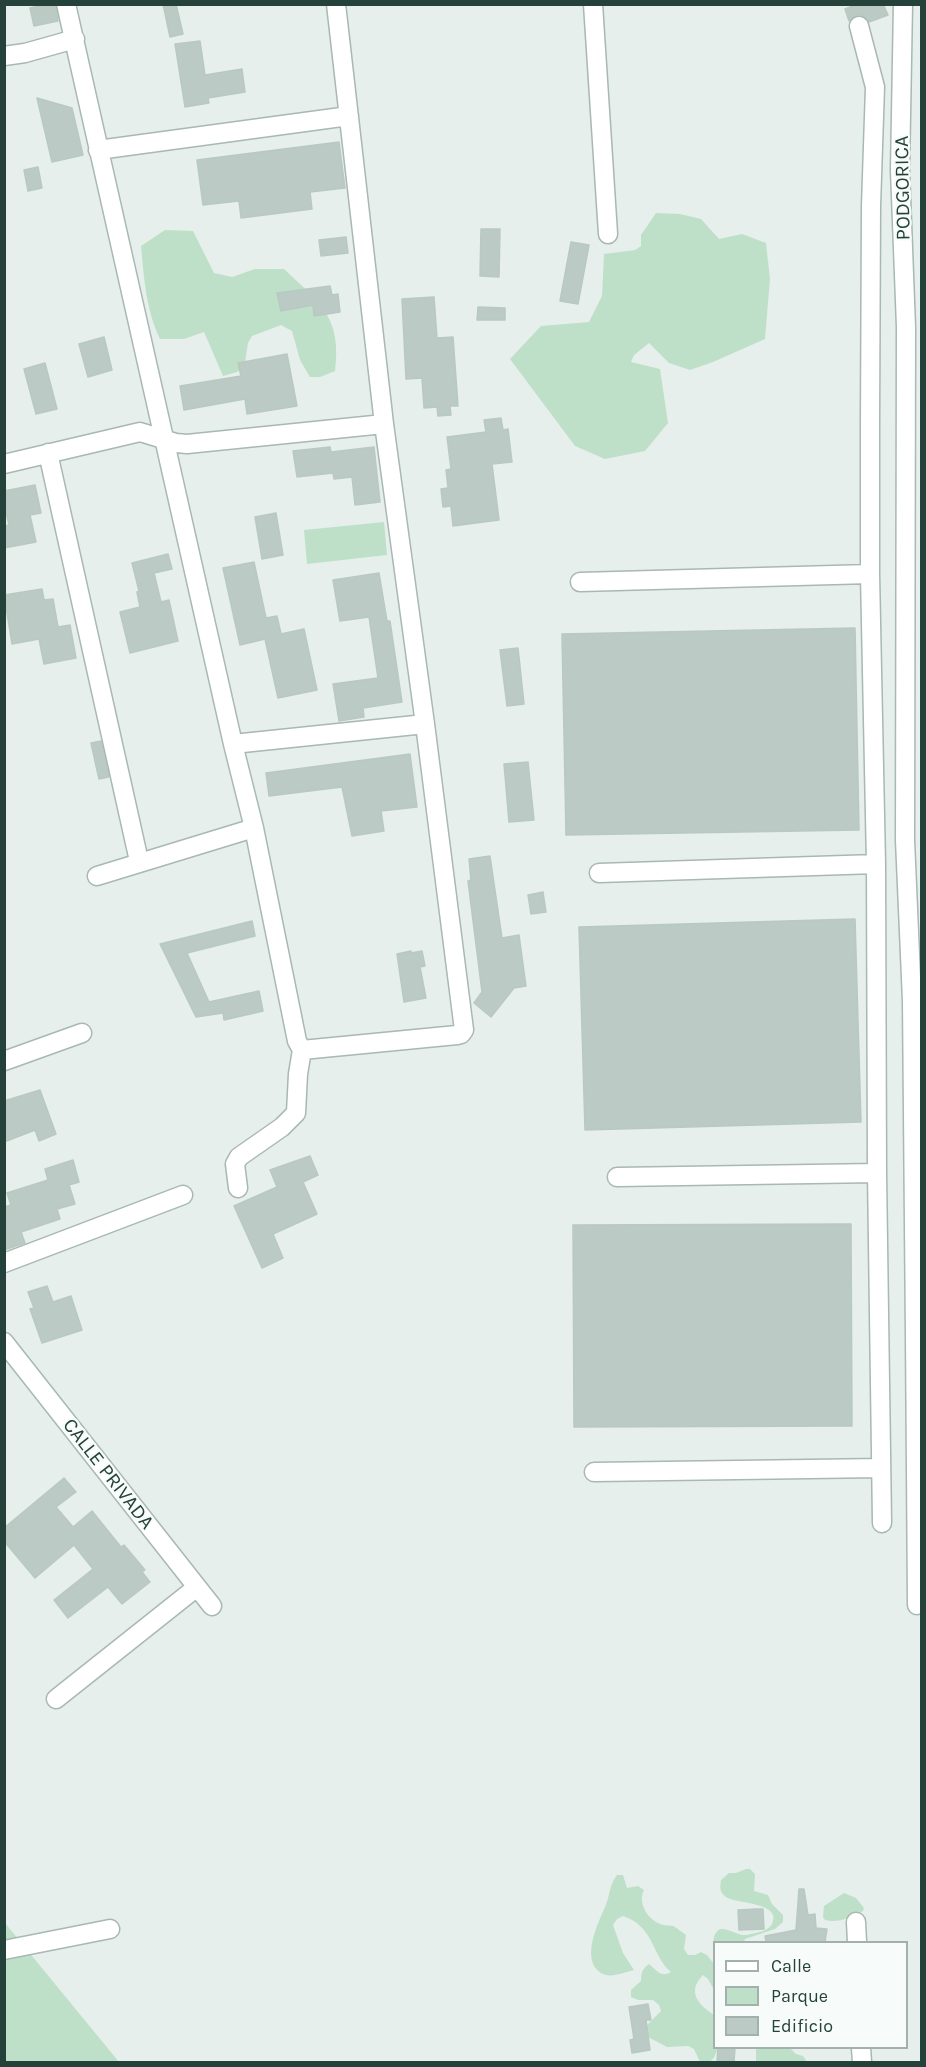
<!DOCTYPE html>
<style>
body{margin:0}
#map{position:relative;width:926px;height:2067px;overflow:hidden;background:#e6efeb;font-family:Karla,sans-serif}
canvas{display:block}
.frame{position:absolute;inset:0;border:6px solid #24423a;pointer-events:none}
.legend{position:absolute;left:713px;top:1941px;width:195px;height:108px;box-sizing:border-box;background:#f7fbf9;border:2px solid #a3b1ad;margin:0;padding:8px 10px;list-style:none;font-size:18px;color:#24423a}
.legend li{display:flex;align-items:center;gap:12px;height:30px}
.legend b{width:30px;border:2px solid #a3b1ad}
</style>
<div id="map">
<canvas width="926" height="2067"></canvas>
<div class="frame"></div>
<ul class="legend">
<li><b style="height:8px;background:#fff"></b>Calle</li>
<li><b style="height:16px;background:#bfe0c8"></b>Parque</li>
<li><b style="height:16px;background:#bbcac4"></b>Edificio</li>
</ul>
</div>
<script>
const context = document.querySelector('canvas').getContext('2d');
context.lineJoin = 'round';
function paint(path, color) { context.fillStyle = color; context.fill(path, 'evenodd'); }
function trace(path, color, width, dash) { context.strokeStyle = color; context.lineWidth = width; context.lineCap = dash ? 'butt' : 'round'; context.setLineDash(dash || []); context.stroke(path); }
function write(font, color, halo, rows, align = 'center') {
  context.font = font + ' Karla,sans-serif'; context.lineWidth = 4.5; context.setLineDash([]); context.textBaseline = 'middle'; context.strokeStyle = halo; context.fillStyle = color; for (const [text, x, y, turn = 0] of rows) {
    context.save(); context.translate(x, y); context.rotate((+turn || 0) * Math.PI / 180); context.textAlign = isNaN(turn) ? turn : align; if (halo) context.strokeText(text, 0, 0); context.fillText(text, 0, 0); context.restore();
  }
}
const green = new Path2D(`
 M656,213L680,214L701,219L719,239L742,234L766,243L770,279L765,339L713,362L690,370L669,363L649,343L634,355L631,362L660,369L668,423L645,451L605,459L575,446L510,359L541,326L589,322L602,296L604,254L635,250L641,246V235Z
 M165,230L193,231L214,273L232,277L255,269H284C320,303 342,317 335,371L320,377H310L300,360L292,331L281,325L252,336L248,343L244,368L237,372L223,376L204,332L184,339H160C146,310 144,278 141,246Z
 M384,522L387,555L307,564L304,530Z
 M746,1869H750L755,1874L754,1891L768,1895L772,1904L783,1915V1922L775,1929L745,1939L744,1942H714V1944C713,1938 714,1933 720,1929C729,1928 738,1936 747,1935C754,1933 768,1932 772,1924C783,1902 736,1904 726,1897C719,1892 720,1887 721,1880L729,1873H736Z
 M617,1875H623L627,1888L638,1886L644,1890C638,1902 646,1917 658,1923C663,1926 668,1925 673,1926C677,1928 682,1932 686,1935L684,1949L688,1955H695L701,1952L707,1955L714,1964V1990L708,1979L703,1975C686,1992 699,2005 714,2015V2048H718C714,2058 713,2064 700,2062L694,2049L688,2046L667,2047L648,2037L641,2028L647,2025L661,2011L659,2005L653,2000H638L631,1997V1990L641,1981C641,1973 642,1969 649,1964C657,1970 660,1978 671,1972C651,1955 655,1927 623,1916L617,1919L613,1925L623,1953L634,1970C625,1972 610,1979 601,1973C580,1960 598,1923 605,1907C610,1896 609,1885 617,1875Z
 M844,1893L856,1898L864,1908L863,1911C851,1918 838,1923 825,1920L823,1917L824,1906Z
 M5,1923L119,2062H5Z
 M756,2048H790L796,2054L803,2056L807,2062H756Z`);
const building = new Path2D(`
 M49,4H55L58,21L34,26L30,8Z
 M163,4H176L183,34L170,37Z
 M858,4H883L888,15L869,22L861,15H856L849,21L845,9Z
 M200,41L205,75L242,69L245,92L208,98L209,103L185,107L175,44Z
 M37,98L72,108L83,155L52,162Z
 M339,142L345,188L310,192L312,209L241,218L239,201L203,205L197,160Z
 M38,167L42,188L28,191L24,170Z
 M481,229H500L499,277L480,276Z
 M346,237L348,253L321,256L319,240Z
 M571,242L589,245L578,304L560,301Z
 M330,286L332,295L338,294L340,312L314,316L313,305L281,311L277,293Z
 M434,297L437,338L453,337L458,406H450L451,415L438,416L437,407L424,408L422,378L406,379L402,299Z
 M478,307L505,308V320H477Z
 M104,337L112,370L88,377L79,344Z
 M287,354L297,406L247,414L245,399L184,410L180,386L241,376L238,363Z
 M45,363L57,409L36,414L24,369Z
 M501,418L503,430L508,429L512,462L492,464L499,520L453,526L451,506L443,507L441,489L448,488L446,470L451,469L447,437L486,432L484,420Z
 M330,447L331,452L374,447L380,502L355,505L352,477L334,479L333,473L297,477L293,451Z
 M35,485L41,513L30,515L36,542L4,548V526L9,525L4,504V491Z
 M276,513L283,555L262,559L255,517Z
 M168,554L172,569L154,573L161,602L169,600L178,641L130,653L120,612L140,607L137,592L139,591L132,563Z
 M254,562L266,618L277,616L281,634L304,629L317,690L278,698L265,639L240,645L223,568Z
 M379,573L387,621H390L402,702L363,708L364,717L339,721L333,684L378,678L369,617L340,621L333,580Z
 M42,589L44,600L53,599L58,627L70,625L76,658L44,664L39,639L12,644L4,595Z
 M855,628L859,830L566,835L562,634Z
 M518,648L524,704L507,706L500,650Z
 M101,741L109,777L99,779L91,743Z
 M410,754L417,807L381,811L384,831L352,836L342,787L269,796L266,773Z
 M528,762L534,820L509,822L504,764Z
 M490,856L502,938L519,935L526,986L514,988L491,1017L474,1003L482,992L468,881L471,880L469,859Z
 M543,892L546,912L531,914L528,895Z
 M855,919L861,1122L585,1130L579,927Z
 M252,921L255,936L187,953L209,1002L259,991L263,1011L224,1020L223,1013L196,1017L160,944Z
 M411,951V953L422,951L425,966L420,967L426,998L404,1002L397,954Z
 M40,1090L56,1134L39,1141L35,1130L4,1142V1101Z
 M310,1156L318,1175L303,1182L317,1214L273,1234L283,1258L262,1268L234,1206L277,1187L270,1170Z
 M73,1160L79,1182L69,1185L75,1204L57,1209L60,1219L21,1232L25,1243L4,1250V1207L11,1205L7,1193L48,1180L45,1169Z
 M851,1224L852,1426L574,1427L573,1225Z
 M47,1286L53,1302L71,1296L82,1330L42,1343L30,1309L34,1308L28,1292Z
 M64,1478L76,1492L56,1507L73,1527L92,1511L121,1547L124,1545L145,1570L142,1572L150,1582L122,1604L108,1587L68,1618L54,1600L93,1569L74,1545L35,1578L4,1541V1528Z
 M799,1889H804L808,1915L815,1914L816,1928L827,1929L825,1942H766L765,1936L796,1930Z
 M756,1909H763L764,1929L739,1930L738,1910Z
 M648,2004L651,2020H646L650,2050L632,2053L630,2040L634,2039L629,2007Z
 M718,2048H735L734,2062H717Z`);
const minor = new Path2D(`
 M66,4L233,744L254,828L297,1041L302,1050L298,1074L296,1113L282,1127L239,1157L235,1164L238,1188
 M593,4L608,234
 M903,4L900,170L906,327L905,840L912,1001L915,1337H922
 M4,56L25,53L75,39
 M98,150L349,116
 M48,453L139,861
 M4,464L140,432L176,443L187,444L384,424
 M580,582L870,574
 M233,744L425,724
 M599,873L876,864
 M97,876L254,828
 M302,1050L457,1035L461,1034L464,1030L425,724L384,424L336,4
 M4,1061L82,1033
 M877,1173L882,1523
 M617,1177L877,1173L876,864L870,574V423L871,206L875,87L859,26
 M4,1263L183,1195
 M915,1337L917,1605
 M4,1342L212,1606
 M594,1472L881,1468
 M56,1699L197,1587
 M856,1922L857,1942
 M4,1950L110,1929
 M861,2048L862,2062`);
const streetNames = [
 ["PODGORICA",903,188,-91],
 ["CALLE PRIVADA",108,1474,52]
];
paint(green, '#bfe0c8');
paint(building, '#bbcac4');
trace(building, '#b8c9c2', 1.5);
trace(minor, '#a8b8b2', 21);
trace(minor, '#fff', 18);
write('20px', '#24423a', '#f7fbf9', streetNames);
</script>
